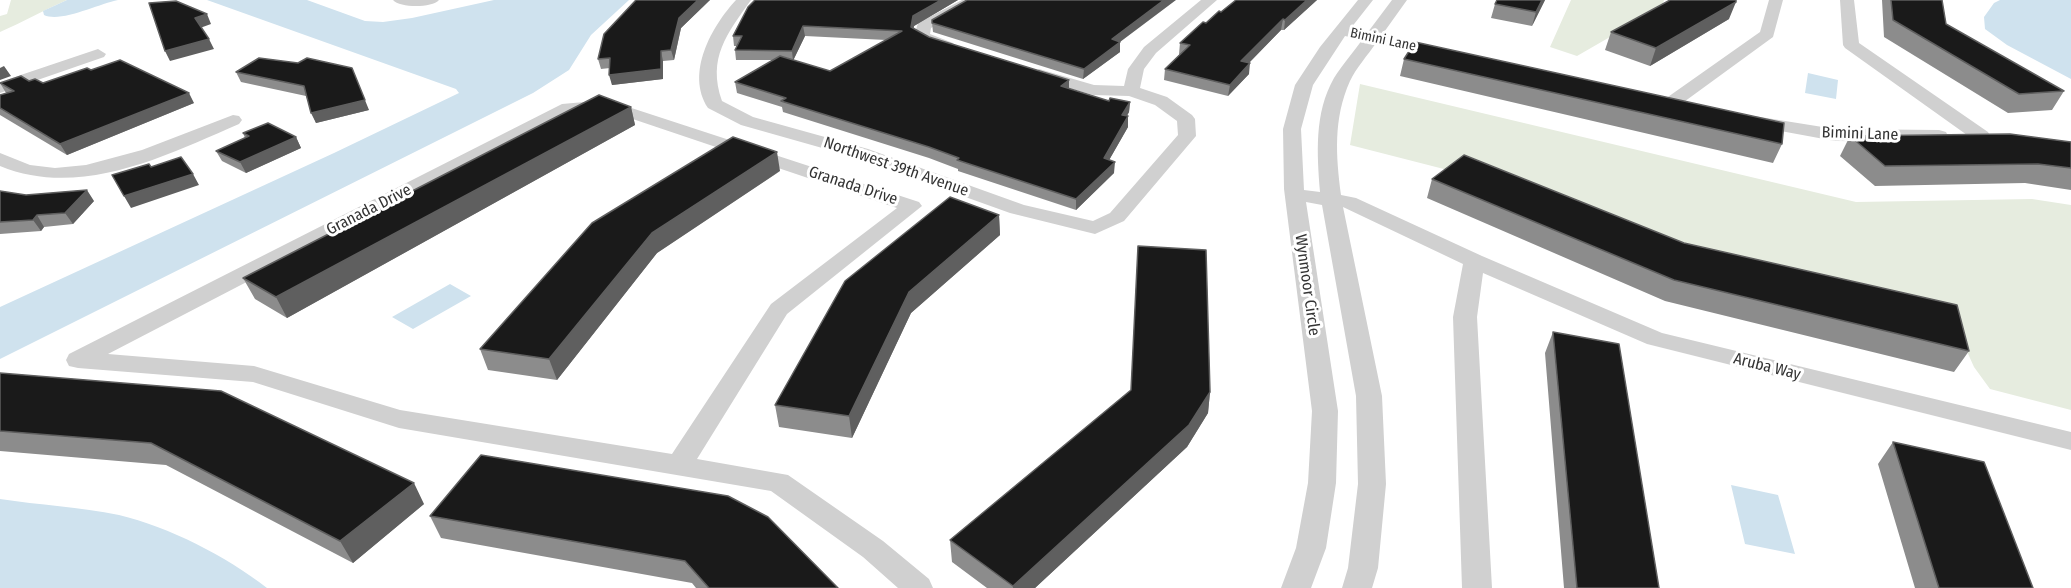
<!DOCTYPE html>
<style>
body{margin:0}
canvas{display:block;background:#fff}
</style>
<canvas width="2071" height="588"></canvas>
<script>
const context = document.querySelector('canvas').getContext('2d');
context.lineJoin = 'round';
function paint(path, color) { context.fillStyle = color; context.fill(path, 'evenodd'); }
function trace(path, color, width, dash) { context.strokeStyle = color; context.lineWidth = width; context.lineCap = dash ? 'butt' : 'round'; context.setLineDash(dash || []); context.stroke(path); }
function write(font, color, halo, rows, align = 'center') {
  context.font = font + ' "Fira Sans Condensed",sans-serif'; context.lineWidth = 6; context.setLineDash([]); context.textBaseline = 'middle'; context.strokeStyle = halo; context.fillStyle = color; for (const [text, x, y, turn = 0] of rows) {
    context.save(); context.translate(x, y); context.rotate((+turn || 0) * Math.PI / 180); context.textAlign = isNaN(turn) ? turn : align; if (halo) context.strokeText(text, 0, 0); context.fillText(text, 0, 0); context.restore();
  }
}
const green = new Path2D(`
 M11,0H67C44,10 23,22 0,32V16L7,14Z
 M1571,0H1664L1662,7L1577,56L1550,47Z
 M1360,84L1856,202L2032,199L2071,205V410L1990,389L1974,367L1960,336L1679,261L1479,178L1350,145Z`);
const water = new Path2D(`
 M67,0H118C98,4 61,23 44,15L43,11Z
 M207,0H307L365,21L383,22L412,18L494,0H629L591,35L569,70L533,93L0,359V307L334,153L459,93L456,89Z
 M2000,0H2071V79L2007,45L1985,29L1984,17L1994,3Z
 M1808,73L1838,80L1836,99L1805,93Z
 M450,284L471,296L413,329L392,317Z
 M1731,485L1778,495L1795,554L1745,544Z
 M0,499C39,505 80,507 119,515C169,527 226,556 267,588H0Z`);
const street = new Path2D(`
 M393,0H439C432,8 400,8 393,0Z
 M736,0H751C727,34 707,58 722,101L753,117L868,149L1024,205L1093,221L1110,213L1178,135L1177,121L1155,105L1129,96L1093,95L1033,78L1031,74L1039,69L1094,85L1124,86L1128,69L1144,47L1201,0H1217L1156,53L1144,69L1140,88L1167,97L1192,115L1195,119L1196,136L1124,221L1095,234L1010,213L854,157L741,125L708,108C685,73 712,26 736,0Z
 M962,0H980L931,28L930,34L953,43L955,46L953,49H941L916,39L914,36L918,23Z
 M1358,0H1373L1351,28L1368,32L1392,0H1407L1382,35L1446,50L1448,53L1440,58L1376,43C1368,55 1356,68 1350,81C1333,119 1336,156 1341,195L1356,198L1482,256L1662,333L2071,432V450L1647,344L1483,273L1477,317L1492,588H1462L1453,317L1463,264L1343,207L1382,396L1386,484L1378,568L1372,588H1342L1348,568L1358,484L1356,396L1322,205L1306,202L1338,411L1336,483L1326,548L1311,588H1281L1296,548L1308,483L1312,411L1284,189L1283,129L1295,85L1320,47ZM1345,36L1362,40C1353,53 1342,65 1334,78C1314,113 1317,154 1320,192L1304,190L1301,129L1313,85Z
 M1769,0H1783L1773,37L1677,107H1665L1662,103L1665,99L1760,32Z
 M1840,0H1854L1859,43L1988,132L1990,136L1988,140H1974L1845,48L1843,45Z
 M98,49L106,54L104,57L0,93V82Z
 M607,100L919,202L922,206L787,314L697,459L788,475L883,541L929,579L933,588H898L863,557L771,491L399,428L253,382L78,368L69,366L66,360L69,354L562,104ZM606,110L897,208L771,304L672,454L400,410L254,366L108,354L572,113Z
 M233,115L239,116L242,120L239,124C165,156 80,199 0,166V153L30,165L55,168L86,165L142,150Z
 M1754,116L1835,129L1939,130L1946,132L1948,136L1946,140L1939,142L1835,141L1748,125L1745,121L1748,117Z`);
const wall = new Path2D(`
 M636,0H710L681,28L674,60L663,61V79L612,85L610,68L601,69L598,59Z
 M755,0H958L914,26L913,28L929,37L1069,80V89L1109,101L1130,102L1129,112L1127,116H1128V127L1109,160L1114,173L1076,210L958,171V169L929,158L783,112L782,107L737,93L735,82L773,60H736L735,50L737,46H734L733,36ZM805,36L886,40L830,71L793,60Z
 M1236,0H1317L1284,30H1281L1249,63V74L1228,96L1164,80L1165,69L1180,54H1179L1180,43Z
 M1545,0L1532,26L1491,18L1495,4Z
 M1882,0H1942L1946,24L2064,91L2052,110L2008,113L1884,37Z
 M1729,19L1650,66L1605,50L1611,32Z
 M932,23L1120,42V52L1083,79L933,32Z
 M1404,59L1782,144L1773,163L1400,76Z
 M298,63L369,110L316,123L306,96L241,82L236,72Z
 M91,70L194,103L67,155L0,115V95L6,93L0,83L29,81L43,83Z
 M631,107L635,125L287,318L255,299L243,278Z
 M243,133L296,137L301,148L246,173L222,161L216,151L245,138Z
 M1850,136L2071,142V190L2025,183L1875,186L1840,156Z
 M780,171L657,253L557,380L488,370L480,349Z
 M1432,179L1684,243L1969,351L1954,372L1665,301L1427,198Z
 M0,191L26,195L94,201L73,224L44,227L41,231L0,234Z
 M999,215L1000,235L911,313L852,438L779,427L775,405Z
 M1138,246L1210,392L1208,413L1187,447L1035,588H987L952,562L950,540L1131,390Z
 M1553,332L1659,588H1564L1545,353Z
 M0,373L424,504L353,563L166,465L0,451Z
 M1893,442L2033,588H1915L1878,464Z
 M430,516L838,588H696L692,583L441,538Z`);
const shadedWall = new Path2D(`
 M698,0H710L681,28L674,60L671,50L679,18Z
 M941,0H958L914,26L912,37L911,27L913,16Z
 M1164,0H1176L1120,42V52L1083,79L1084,69L1112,39Z
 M1307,0H1317L1284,30L1285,20Z
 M1542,0H1545L1532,26L1536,12Z
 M1736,2L1729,19L1650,66L1656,48Z
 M207,14L211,24L200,28L195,18Z
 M1283,19L1281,30L1240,72L1241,61Z
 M803,26L805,36L793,61L792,51Z
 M209,39L214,49L170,61L165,51Z
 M661,51L663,61V79L612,85L609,75Z
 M1250,63L1249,74L1228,96L1230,85Z
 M4,66L11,76L0,80V68Z
 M352,68L369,110L316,123L311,113Z
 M1069,80V91L1061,86Z
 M189,93L194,103L67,155L60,144Z
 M1130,102L1129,112L1121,126L1122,115Z
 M631,107L635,125L287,318L276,297Z
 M1128,116V127L1104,169V158Z
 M296,137L301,148L246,173L240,162Z
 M777,152L780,171L657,253L557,380L549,359L652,233Z
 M1115,162L1114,173L1076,210V199Z
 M193,174L199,185L131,208L124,196Z
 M87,190L94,201L73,224L65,213Z
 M37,215L44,227L41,231L33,220Z
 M999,215L1000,235L911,313L852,438L849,416L909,292Z
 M1210,392L1208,413L1187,447L1035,588H1013V586Z
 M414,483L424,504L353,563L340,541Z`);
const building = new Path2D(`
 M636,0H698L679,18L671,50L661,51V69L609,75L610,58L598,59L604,34Z
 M755,0H941L913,16L911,27L929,37L1069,80L1061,86L1109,101L1110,98L1130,102L1122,115L1128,116L1104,158L1115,162L1076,199L957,160L959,158L929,147L781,101L786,98L735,82L780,56L830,71L902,31L803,26L792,51L735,50L742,36H733L748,7Z
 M967,0H1164L1112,39L1120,42L1084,69L932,23V20Z
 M1236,0H1307L1285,20L1283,19L1241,61L1250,63L1230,85L1165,69L1190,45L1180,43L1203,22L1206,23L1219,11L1221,12Z
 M1497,0H1542L1536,12L1495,4Z
 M1670,0H1736V2L1656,48L1611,32Z
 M1891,0H1942L1946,24L2064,91L2019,94L1893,20Z
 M176,1L207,14L195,18L209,39L165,51L149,3Z
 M1415,42L1784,123L1782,144L1404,59Z
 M259,58L298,63L307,58L352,68L365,100L311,113L304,86L236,72Z
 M120,60L189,93L60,144L0,108V95L14,91L0,83L21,76L29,81L35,79L43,83L87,68L91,70Z
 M599,95L631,107L276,297L243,278Z
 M268,123L296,137L240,162L216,151L249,136L243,133Z
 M2010,134L2071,142V168L2038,164L1885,166L1850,136Z
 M733,137L777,152L652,233L549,359L480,349L592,223Z
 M1464,155L1684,243L1957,305L1969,351L1674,280L1432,179Z
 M181,157L193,174L124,196L112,175L149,164L151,167Z
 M87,190L65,213L37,215L33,220L0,222V191L26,195Z
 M950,197L999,215L909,292L849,416L775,405L845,281Z
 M1138,246L1206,250L1210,392L1189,425L1013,586L950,540L1131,390Z
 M1553,332L1619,344L1659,588H1577Z
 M0,373L221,391L414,483L340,541L151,443L0,431Z
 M1893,442L1984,462L2033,588H1939Z
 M481,455L728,496L768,517L838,588H709L685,561L430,516Z`);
const farStreetnames = [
 ["Bimini Lane",1383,40,12]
];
const streetNames = [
 ["Bimini Lane",1860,134,2],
 ["Northwest 39th Avenue",896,167,19],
 ["Granada Drive",853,186,18],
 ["Granada Drive",369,210,-27],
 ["Wynmoor Circle",1307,285,82],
 ["Aruba Way",1767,367,14]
];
paint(green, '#e6ecdf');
paint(water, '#cfe2ee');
paint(street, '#d0d0d0');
paint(wall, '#8c8c8c');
paint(shadedWall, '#5f5f5f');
paint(building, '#1a1a1a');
trace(building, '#5f5f5f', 1.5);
write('14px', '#333', '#fff', farStreetnames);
write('16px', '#333', '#fff', streetNames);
</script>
